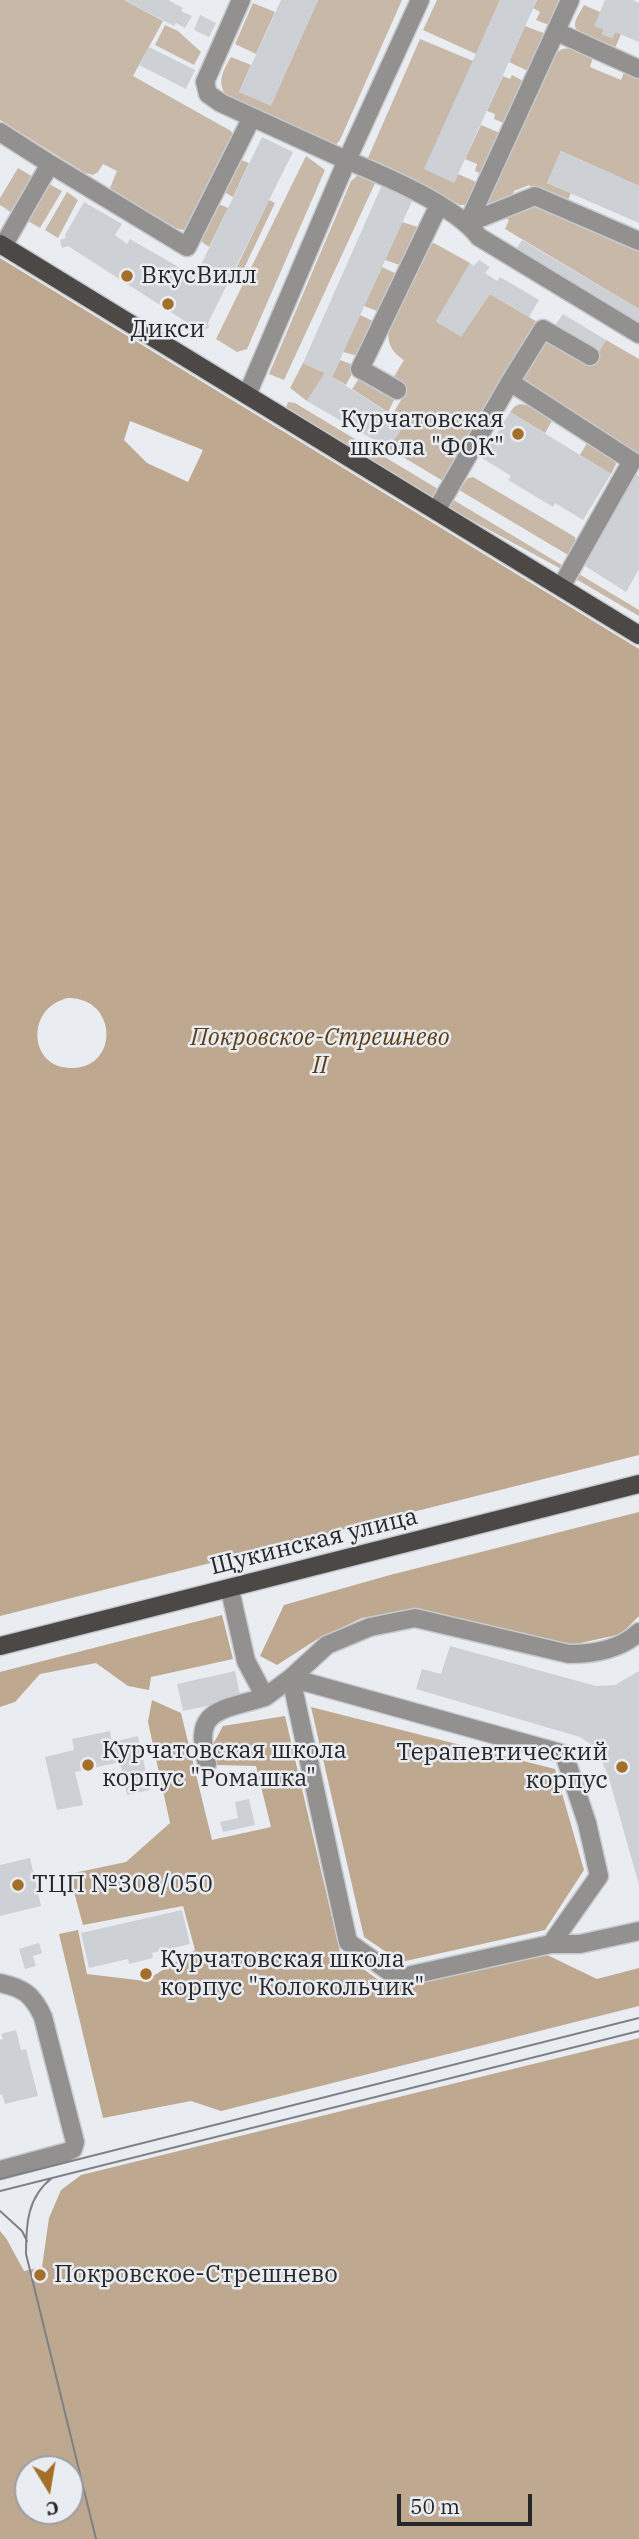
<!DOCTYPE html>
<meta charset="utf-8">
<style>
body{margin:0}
#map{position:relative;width:639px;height:2539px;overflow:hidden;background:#e9edf2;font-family:"IBM Plex Serif",serif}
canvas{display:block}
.north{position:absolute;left:14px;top:2455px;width:70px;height:70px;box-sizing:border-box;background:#e9edf2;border:2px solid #9b9ea2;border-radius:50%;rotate:169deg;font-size:19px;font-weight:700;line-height:28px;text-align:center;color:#262729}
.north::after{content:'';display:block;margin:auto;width:24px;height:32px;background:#a46f28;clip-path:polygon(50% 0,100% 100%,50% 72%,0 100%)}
.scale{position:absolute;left:397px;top:2494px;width:135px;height:32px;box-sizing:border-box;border:4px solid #262729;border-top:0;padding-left:9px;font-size:21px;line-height:24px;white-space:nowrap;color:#262729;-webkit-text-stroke:5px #e9edf2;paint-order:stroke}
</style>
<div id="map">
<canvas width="639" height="2539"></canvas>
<div class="north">С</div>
<div class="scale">50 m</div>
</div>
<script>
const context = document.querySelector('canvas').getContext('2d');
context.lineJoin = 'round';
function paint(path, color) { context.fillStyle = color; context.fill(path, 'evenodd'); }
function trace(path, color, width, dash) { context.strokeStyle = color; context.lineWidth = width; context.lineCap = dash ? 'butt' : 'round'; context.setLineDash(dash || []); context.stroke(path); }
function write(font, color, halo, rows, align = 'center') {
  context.font = font + ' "IBM Plex Serif",serif'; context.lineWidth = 5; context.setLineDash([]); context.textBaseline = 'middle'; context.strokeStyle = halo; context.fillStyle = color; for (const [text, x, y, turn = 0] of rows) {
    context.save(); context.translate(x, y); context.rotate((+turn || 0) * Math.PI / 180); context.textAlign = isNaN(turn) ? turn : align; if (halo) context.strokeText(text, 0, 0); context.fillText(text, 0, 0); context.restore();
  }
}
const green = new Path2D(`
 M0,0H124L163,21L133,76L231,131L234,136L191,226L185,230L178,229L118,195L110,188L117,171L103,164L98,172L93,175L85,173L0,120Z
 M318,0H402L340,140L334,147L227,97C216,82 223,71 231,57L251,65L239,92L271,105Z
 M437,0H500L476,54L423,30Z
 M537,0H560L549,25L536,20L540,12L533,8Z
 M253,3L275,12L256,54L235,44Z
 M584,5L600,12L604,30L602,34L612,38L615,32L621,34L615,48C604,44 578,39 575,26C574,20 581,11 584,5Z
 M165,25L178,31L201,52L194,65L155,45Z
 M525,26L546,34L530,72L509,62Z
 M420,39L473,61L454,183L458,174L481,184L467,205H460L367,160Z
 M571,48L593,57L590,67L621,80L625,70L639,76V186L561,151L547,183L571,193L567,202L539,193L529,185L514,191L509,201L483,208L554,54L562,49Z
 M512,75L525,82L506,124L494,119L495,114L487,111L503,76L510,79Z
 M481,125L502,134L484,175L475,171L477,164L465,159Z
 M306,156L325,170L247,349L237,352L216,339Z
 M239,159L249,163L233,197L224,192Z
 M18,168L35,178L15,215L0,205V198Z
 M362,172L377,179L284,380L269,374L351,181Z
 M47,183L62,191L40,228L26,220Z
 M67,192L78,200L58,238L45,230Z
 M269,200L275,203L238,281L232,277Z
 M536,203L639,249V309L505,229L509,220L501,216Z
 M219,204L228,208L209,247L199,240L216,205Z
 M402,222L421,228L403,266L385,260Z
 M434,243L470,263L437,322L461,336L490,294L539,323L443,481L388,448L407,421L392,415L406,392L393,386L392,380L404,360C389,350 387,341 389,324L426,246Z
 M382,267L399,275L380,312L364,306Z
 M360,315L375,322L358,356L343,352Z
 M549,340L597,354L606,340L639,359V457L527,387L522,378L542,342Z
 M340,360L356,366L346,385L332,377Z
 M303,363L325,373L307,401L290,388Z
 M362,374L396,396L388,412L352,389Z
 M288,402L295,403L438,489L434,499L286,408Z
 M520,404L527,405L552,421L545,433L510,412L515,406Z
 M587,443L614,458L616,464L611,474L580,455Z
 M473,477L575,537L576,543L568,555L459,490L468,478Z
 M452,499L565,567L563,570L449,508Z
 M579,574L639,610V616L576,579Z`);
const forest = new Path2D(`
 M0,258L639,649V1455L0,1616ZM130,421L203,450L188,482L147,463L124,440ZM68,998C118,998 119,1067 73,1068C29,1070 24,1008 68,998Z
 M639,1512V1616L621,1634L567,1646L415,1609L362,1618L316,1640L277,1665L260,1656L284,1605L390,1575Z
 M222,1615L233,1659L151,1677L149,1690L128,1686L96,1663L40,1674L15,1702L0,1707V1672Z
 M152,1700L181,1713L212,1840L271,1827L256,1766L217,1765L211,1748L223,1726L285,1716L340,1952L388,1987L545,1954L597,1979L639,1968V2006L221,2111L191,2101L103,2118L59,1934L78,1930L87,1974L145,1981L195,1950L183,1906L83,1925L69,1874L126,1862L170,1823L148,1722Z
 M311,1707L555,1769L584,1870L545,1930L401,1962L364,1937Z
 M639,2038V2539H0V2231L6,2238L24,2271L42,2267L49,2218L61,2190L81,2175ZM28,2469H70V2511H28Z`);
const building = new Path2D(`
 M124,0H168L183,8L181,11L192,16L185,28L176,23L174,26Z
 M281,0H318L271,106L239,92Z
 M500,0H537L454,183L424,169Z
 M605,0H633L639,3V42L615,32L612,38L602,34L604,30L594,26Z
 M200,15L216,23L209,37L194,30Z
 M149,47L195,70L186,89L139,65Z
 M262,137L293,152L208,323L209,328L199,331L198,326L194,327L68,246L62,248L60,240L66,238L65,235L84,202L122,224L115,235L127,244L130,239L180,268L177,273L189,280L194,268L198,271Z
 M561,151L639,186V223L547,183Z
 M382,185L413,199L332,377L392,415L407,420L388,448L307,401L325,373L303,363Z
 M522,240L639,309V329L513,254Z
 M479,260L490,267L485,273L497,281L500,277L539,300L529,317L490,294L461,337L436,321L470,263L474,266Z
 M563,314L606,340L597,354L554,327Z
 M510,412L611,474L583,520L555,503L553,507L508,480L511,476L482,458Z
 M636,474L639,476V569L626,592L582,564Z
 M450,1646L596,1686L615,1685L639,1671V1885L608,1775L595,1747L580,1737L416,1689L422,1669L441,1674Z
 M235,1671L241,1699L183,1711L177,1684Z
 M110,1731L112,1742L138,1736L150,1790L127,1795L120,1762L75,1772L83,1805L57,1810L45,1757L74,1750L72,1739Z
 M249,1799L255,1825L223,1832L220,1822L238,1818L235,1802Z
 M30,1858L41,1906L0,1916V1865Z
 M182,1910L190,1944L152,1953L153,1958L129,1964L128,1959L89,1968L81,1933Z
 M39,1943L42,1953L33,1956L36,1966L25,1969L19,1949Z
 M16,2030L21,2050L26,2049L38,2096L5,2104L2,2094L0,2095V2040L3,2039L1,2034Z`);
const minor = new Path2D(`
 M241,0L205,82L208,94L221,103C259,120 297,138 335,155C375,172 453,203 479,237L639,334
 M557,32L639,69
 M0,132L50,164L3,246
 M50,164L187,247L252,117
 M468,223L570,0
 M468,223L535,196L639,241
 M510,382L543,329L590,356
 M397,390L360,369L439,205
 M247,395L347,160L420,0
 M436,511L510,382L632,461L561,587
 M291,1678L327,1645L370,1627L415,1618L569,1654C594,1654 621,1649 639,1632
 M265,1697L291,1678L348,1942L398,1978L551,1944L599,1876L587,1823L564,1754L291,1678
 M207,1764C192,1708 220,1711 265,1697L246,1661L230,1590
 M551,1944H580L639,1931
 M0,1983C24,1988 33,1995 43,2017L75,2142L73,2149L67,2152L0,2170`);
const major = new Path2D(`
 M0,244L639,635
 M0,1646L639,1484`);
const tram = new Path2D(`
 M52,2178C27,2197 26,2225 26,2254L96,2539
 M0,2179L639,2018
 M0,2191L639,2031
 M0,2211L22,2231L27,2241`);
const markers = [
 [127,276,7,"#a46f28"],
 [168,304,7,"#a46f28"],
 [518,434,7,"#a46f28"],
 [88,1765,7,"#a46f28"],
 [622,1767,7,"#a46f28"],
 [18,1885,7,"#a46f28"],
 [146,1974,7,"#a46f28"],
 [40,2275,7,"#a46f28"]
];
const poiNames = [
 ["ВкусВилл",141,276],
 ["Дикси",168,330,"center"],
 ["Курчатовская",504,420,"right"],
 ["школа \"ФОК\"",504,448,"right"],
 ["Курчатовская школа",102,1751],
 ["корпус \"Ромашка\"",102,1779],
 ["Терапевтический",608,1753,"right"],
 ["корпус",608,1781,"right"],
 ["ТЦП №308/050",32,1885],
 ["Курчатовская школа",160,1960],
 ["корпус \"Колокольчик\"",160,1988],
 ["Покровское-Стрешнево",54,2275]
];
const parkNames = [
 ["Покровское-Стрешнево",320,1038],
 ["II",320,1066]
];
const streetNames = [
 ["Щукинская улица",314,1542,-14]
];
paint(green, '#c7b8a7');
paint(forest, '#bea890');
paint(building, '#cdd1d6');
trace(minor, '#c6c9ce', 21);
trace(major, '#c6c9ce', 21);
trace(minor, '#93918f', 18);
trace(major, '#4b4845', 18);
trace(tram, '#7e8184', 2);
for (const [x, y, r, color] of markers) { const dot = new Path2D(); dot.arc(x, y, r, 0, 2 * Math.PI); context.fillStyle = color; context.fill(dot); trace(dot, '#e9edf2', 2.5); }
write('24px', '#262729', '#e9edf2', poiNames, 'left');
write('italic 24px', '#5f3e13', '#e9edf2', parkNames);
write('24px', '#262729', '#e9edf2', streetNames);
</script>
